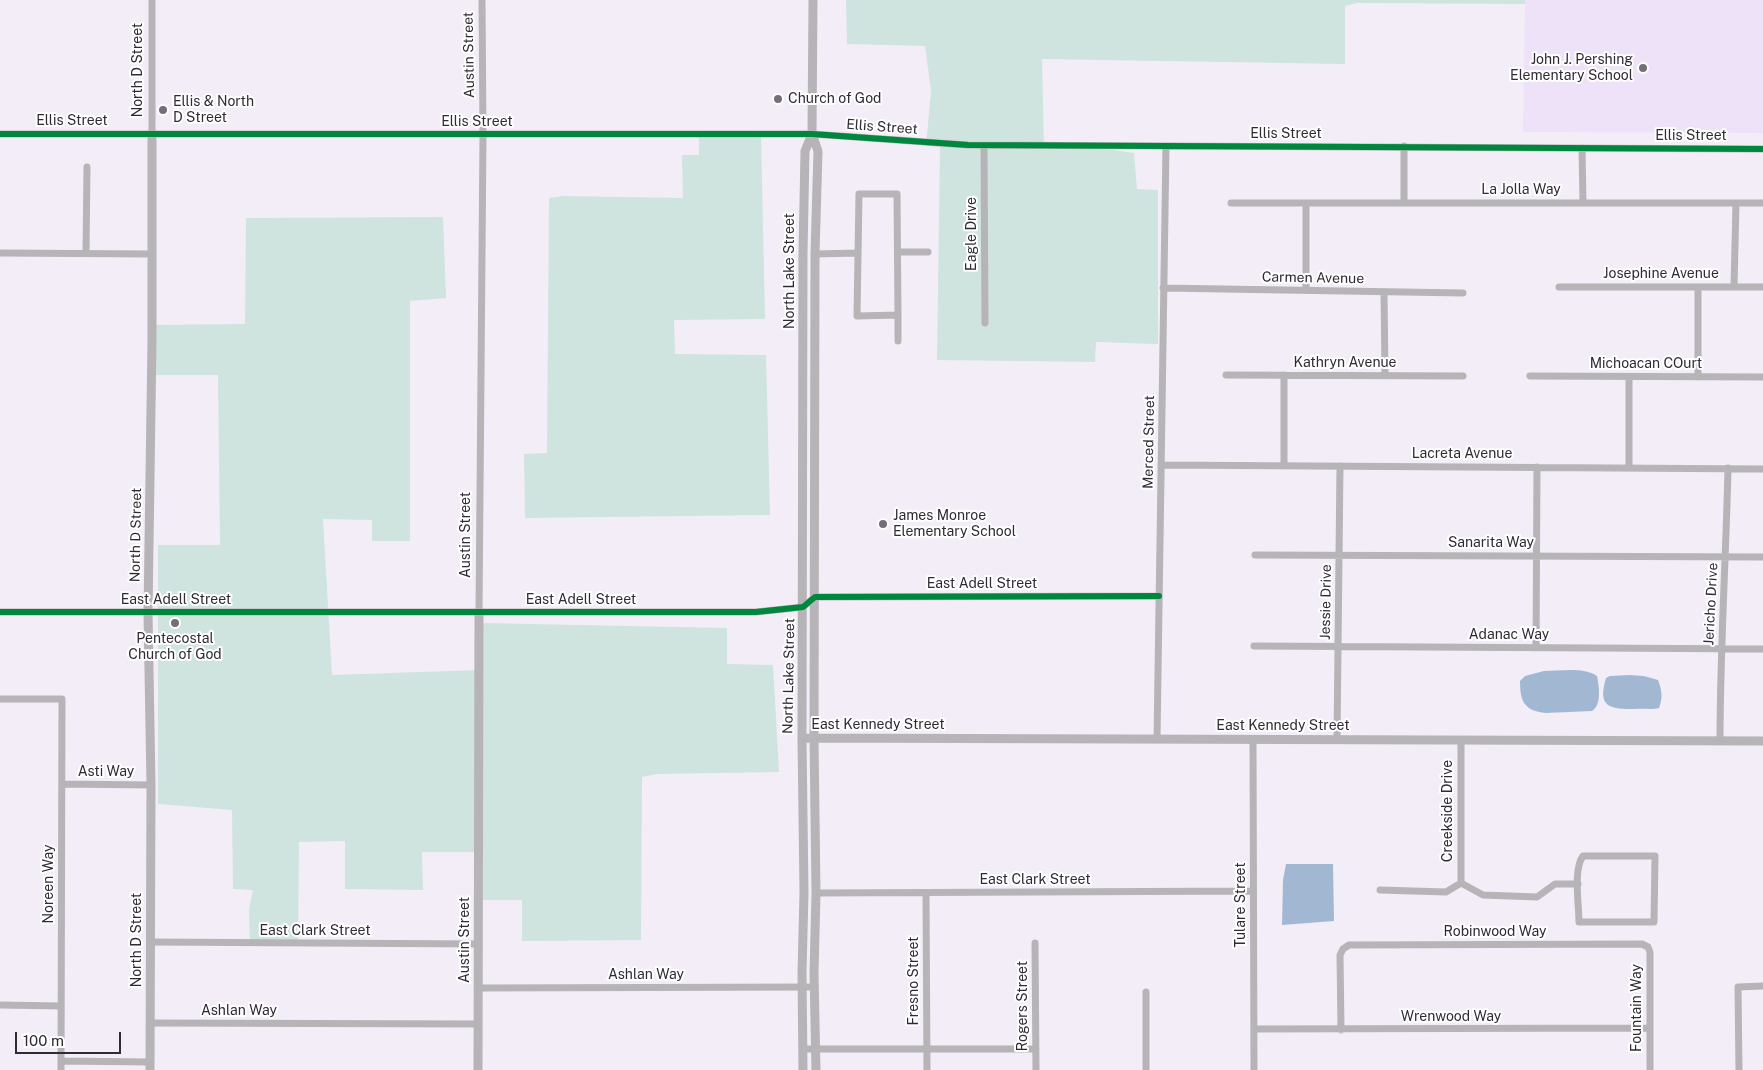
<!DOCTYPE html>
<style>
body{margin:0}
#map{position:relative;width:1763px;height:1070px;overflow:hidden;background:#f3edf8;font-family:"Public Sans",sans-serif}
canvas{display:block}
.scale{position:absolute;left:15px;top:1032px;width:106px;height:22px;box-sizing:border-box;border:2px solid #2f2a34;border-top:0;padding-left:6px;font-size:15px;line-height:18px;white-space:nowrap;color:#2f2a34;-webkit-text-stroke:4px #fff;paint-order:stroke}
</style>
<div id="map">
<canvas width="1763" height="1070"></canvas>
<div class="scale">100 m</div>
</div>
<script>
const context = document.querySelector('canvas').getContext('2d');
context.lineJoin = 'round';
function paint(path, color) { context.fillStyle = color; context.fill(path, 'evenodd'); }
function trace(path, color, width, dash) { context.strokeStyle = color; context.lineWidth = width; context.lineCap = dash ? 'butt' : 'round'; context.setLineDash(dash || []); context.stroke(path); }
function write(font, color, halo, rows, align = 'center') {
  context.font = font + ' "Public Sans",sans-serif'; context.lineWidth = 4; context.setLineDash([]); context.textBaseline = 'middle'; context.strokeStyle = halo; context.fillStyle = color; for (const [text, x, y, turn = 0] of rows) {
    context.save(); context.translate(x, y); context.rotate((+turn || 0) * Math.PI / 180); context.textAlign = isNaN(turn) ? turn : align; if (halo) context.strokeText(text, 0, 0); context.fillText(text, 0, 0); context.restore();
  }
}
const built = new Path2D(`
 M1525,0H1763V133L1523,132Z`);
const green = new Path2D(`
 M846,0H1525V4L1357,3L1345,6V64L1042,59L1044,147L1113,150L1134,153L1137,189L1158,190V344L1096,342L1095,362L937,360L940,147L926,146L931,91L925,46L847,44Z
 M761,134L765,319L674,320L675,354L766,355L770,515L525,518L524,454L547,453L549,198L563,196L683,198L682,155H699V137Z
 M443,217L446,298L410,301V541H372V520L323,519L332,675L480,670L481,623L727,628V664L773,665L779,772L657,774L642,777L641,940L522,941V900H475L474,852H422L423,890L345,889V841L299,842L298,946H250L249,909L253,890L233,889L232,810L158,804V545H220L218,375H150V325L245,324L246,218Z`);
const water = new Path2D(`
 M1544,671C1560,671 1584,667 1597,676C1599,686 1602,705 1592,711L1546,713C1524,711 1520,701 1520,681L1525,676Z
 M1630,675L1644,676L1658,680C1662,690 1663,698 1659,708C1651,710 1644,708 1635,709C1610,709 1597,708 1606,678L1610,676Z
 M1286,864H1333L1334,921L1282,925L1283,880Z`);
const minor = new Path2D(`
 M152,0V134
 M0,134H812L968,145L1763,149
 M984,145L985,323
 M1582,148L1583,203
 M859,194H897L898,315L857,316Z
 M1231,203H1763
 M1306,203V290
 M1404,203V146
 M898,252H928
 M0,253L152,254
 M86,253L87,167
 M815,254L858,253
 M1559,287H1763
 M1698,287V377
 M1734,287L1736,203
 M1163,288L1463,293
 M1384,292L1385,375
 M898,341V315
 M1226,375L1463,376
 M1284,375V466
 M1530,376L1763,377
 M1629,377V468
 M1161,465L1763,469
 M1255,555L1763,557
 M0,612H756L803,607L815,597L1159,596
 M479,612L483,135L482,0
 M1254,646L1763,649
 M1536,648L1537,467
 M0,699H62L61,1070
 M1157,739L1166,146
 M1337,739L1340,466
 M1253,740L1254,1070
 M1461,740V883
 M1720,741C1720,650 1726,559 1728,468
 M62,784L151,785
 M1583,856H1655L1654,922H1579C1579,905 1573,869 1583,856Z
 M1380,890L1446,892L1461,883L1483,895L1537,897L1555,884H1578
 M816,893L1253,891
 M926,893L927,1070
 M150,942L479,944
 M1035,943L1036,1070
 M479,988L814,987
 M1146,992V1070
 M0,1005L61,1006
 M150,1023L478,1024
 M1254,1029L1649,1028
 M1341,1030L1340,955L1343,949L1349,945L1642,944L1648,947L1650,952V1070
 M803,1049H1036
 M61,1061L150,1062
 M1739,1070L1738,987L1763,986`);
const tertiary = new Path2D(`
 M813,0L812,134L818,151L815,254L814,738L816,893L814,973L816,1070
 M802,738L1763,741
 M150,1070L151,785L148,613L152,340V134
 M478,1070L479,612
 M803,1070L802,973L804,893L802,738L803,254L805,151L812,134`);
const cycleway = new Path2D(`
 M0,134H812L968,145L1763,149
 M0,612H756L803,607L815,597L1159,596`);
const markers = [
 [1643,68,5,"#746e79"],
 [778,99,5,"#746e79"],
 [163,110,5,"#746e79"],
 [883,524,5,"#746e79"],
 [175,623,5,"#746e79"]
];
const streetNames = [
 ["Austin Street",469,55,-91],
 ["North D Street",138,70,-90],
 ["Ellis Street",72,121],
 ["Ellis Street",477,122],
 ["Ellis Street",882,127,4],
 ["Ellis Street",1286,134],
 ["Ellis Street",1691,136],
 ["La Jolla Way",1521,190],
 ["Eagle Drive",972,234,-90],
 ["North Lake Street",790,271,-90],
 ["Josephine Avenue",1661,274],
 ["Carmen Avenue",1313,278,1],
 ["Kathryn Avenue",1345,363],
 ["Michoacan COurt",1646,364],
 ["Merced Street",1149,442,-89],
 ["Lacreta Avenue",1462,454],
 ["North D Street",136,535,-89],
 ["Austin Street",466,535,-90],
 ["Sanarita Way",1491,543],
 ["East Adell Street",982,584],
 ["East Adell Street",176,600],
 ["East Adell Street",581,600],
 ["Jessie Drive",1326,602,-89],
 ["Jericho Drive",1711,604,-87],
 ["Adanac Way",1509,635],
 ["North Lake Street",789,676,-89],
 ["East Kennedy Street",878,725],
 ["East Kennedy Street",1283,726],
 ["Asti Way",106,772],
 ["Creekside Drive",1448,811,-90],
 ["East Clark Street",1035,880],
 ["Noreen Way",49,884,-90],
 ["Tulare Street",1241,905,-90],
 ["East Clark Street",315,931],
 ["Robinwood Way",1495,932],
 ["North D Street",137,940,-90],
 ["Austin Street",465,940,-90],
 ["Ashlan Way",646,975],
 ["Fresno Street",914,981,-90],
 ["Rogers Street",1023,1006,-90],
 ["Fountain Way",1637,1008,-90],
 ["Ashlan Way",239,1011],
 ["Wrenwood Way",1451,1017]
];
const poiNames = [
 ["John J. Pershing",1633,60,"right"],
 ["Elementary School",1633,76,"right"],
 ["Church of God",788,99],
 ["Ellis & North",173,102],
 ["D Street",173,118],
 ["James Monroe",893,516],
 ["Elementary School",893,532],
 ["Pentecostal",175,639,"center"],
 ["Church of God",175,655,"center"]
];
paint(built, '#eee2f9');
paint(green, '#cfe4de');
paint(water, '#a2b8d2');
trace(minor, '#b7b4b7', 7);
trace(tertiary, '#b7b4b7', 9);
trace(cycleway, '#00873e', 6);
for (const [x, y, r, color] of markers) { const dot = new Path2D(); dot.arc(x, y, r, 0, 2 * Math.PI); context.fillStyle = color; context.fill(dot); trace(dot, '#fff', 2); }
write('14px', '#2f2a34', '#fff', streetNames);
write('14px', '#2f2a34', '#fff', poiNames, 'left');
</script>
